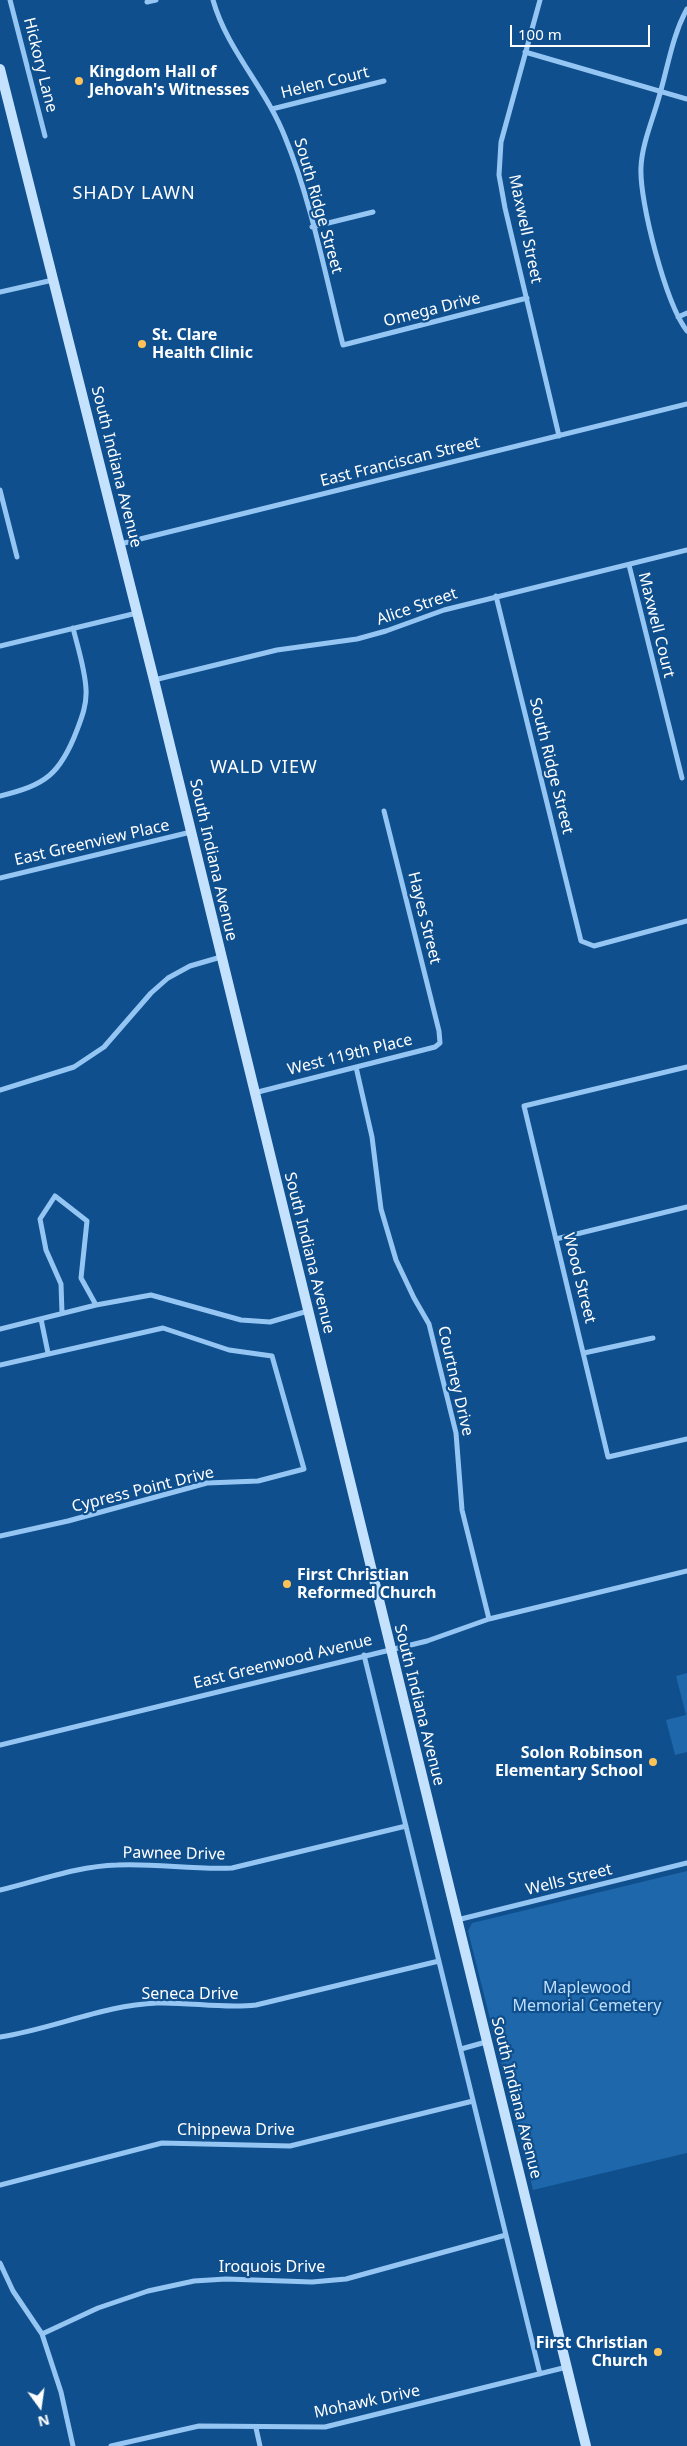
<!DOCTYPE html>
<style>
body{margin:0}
#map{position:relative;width:687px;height:2446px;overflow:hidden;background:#0f4f8d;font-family:"Noto Sans",sans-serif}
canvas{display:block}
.north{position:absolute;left:15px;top:2381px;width:50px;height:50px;-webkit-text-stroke:4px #0f4f8d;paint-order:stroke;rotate:166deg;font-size:14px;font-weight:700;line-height:20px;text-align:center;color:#fff}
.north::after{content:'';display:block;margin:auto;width:18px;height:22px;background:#fff;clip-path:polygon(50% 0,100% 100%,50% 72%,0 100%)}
.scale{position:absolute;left:510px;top:25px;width:140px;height:22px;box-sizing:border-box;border:2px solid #fff;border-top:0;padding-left:6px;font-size:15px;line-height:18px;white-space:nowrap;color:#fff;-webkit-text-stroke:4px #0f4f8d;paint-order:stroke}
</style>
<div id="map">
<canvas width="687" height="2446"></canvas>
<div class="north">N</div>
<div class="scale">100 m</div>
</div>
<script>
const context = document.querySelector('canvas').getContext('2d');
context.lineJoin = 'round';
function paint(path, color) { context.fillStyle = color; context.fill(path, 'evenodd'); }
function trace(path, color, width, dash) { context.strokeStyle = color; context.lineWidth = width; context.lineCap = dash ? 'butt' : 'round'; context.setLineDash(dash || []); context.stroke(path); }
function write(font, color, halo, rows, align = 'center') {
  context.font = font + ' "Noto Sans",sans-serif'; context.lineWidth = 4.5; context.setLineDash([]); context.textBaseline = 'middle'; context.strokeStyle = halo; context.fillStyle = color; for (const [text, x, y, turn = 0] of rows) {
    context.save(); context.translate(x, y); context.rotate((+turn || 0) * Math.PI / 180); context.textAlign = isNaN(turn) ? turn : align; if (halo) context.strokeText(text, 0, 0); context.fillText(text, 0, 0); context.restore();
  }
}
const green = new Path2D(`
 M687,1673V1752L675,1755L666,1720L686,1715L676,1676Z
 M687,1871V2153L533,2190L468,1931L472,1923Z`);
const minor = new Path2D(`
 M10,0L45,136
 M213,0C227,50 266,88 285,137C311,200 326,278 343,345L527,298
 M540,0L501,142L499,175L505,208L559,436
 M147,2L156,0
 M687,9C672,36 668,67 659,97C653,119 642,144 641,167C639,201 666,304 687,331
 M525,52L687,99
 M272,109L384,81
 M312,227L373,212
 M0,292L53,280
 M678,317L687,313
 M0,490L17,557
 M120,544L687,404
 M629,565L682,778
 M496,596L581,941L594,946L687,921
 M0,646L137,613
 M154,680L277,650L357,639L386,631L444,610L687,550
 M0,796C45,785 60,775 77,730C82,717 87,704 86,689C85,669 78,648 73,628
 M0,878L191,832
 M356,1067L372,1137L381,1209L396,1260L414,1298L429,1324L456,1433L462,1510L489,1619
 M687,1067L524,1106L608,1457L687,1439
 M0,1090L74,1067L104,1047L151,993L168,978L190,966L221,957
 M254,1093L435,1047L440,1043L439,1031L384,811
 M556,1239L687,1207
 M62,1313L61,1284L46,1250L40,1219L55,1196L87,1221L81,1278L96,1305
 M41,1319L48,1353
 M0,1329L96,1305L151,1295L241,1320L270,1322L308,1311
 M584,1353L653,1338
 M0,1365L163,1328L229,1350L272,1356L304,1469L258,1481L207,1483L68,1521L0,1536
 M364,1655L540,2374
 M0,1745L427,1641L489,1619L687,1571
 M0,1890C38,1881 78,1866 117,1865C155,1863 194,1870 232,1868L406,1826
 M457,1920L687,1863
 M0,2037C53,2029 104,2005 157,2003C191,2002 223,2009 256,2005L439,1961
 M461,2049L486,2042
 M0,2185L162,2143L290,2146L473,2101
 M0,2263L13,2291L42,2334L61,2392L73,2446
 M42,2334L98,2308L148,2291L194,2281L226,2279L312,2282L346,2279L506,2235
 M256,2428L260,2446
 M111,2446L199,2426L325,2427L567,2367`);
const secondary = new Path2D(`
 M0,69L154,680L586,2446`);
const markers = [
 [79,81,5,"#ffc257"],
 [142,344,5,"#ffc257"],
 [287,1584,5,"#ffc257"],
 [653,1762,5,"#ffc257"],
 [658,2352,5,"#ffc257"]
];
const streetNames = [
 ["Hickory Lane",40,65,76],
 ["Helen Court",325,83,-14],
 ["South Ridge Street",318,206,74],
 ["Maxwell Street",525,229,78],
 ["Omega Drive",432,310,-14],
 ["East Franciscan Street",400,462,-14],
 ["South Indiana Avenue",116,467,76],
 ["Alice Street",417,607,-19],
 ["Maxwell Court",656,625,76],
 ["South Ridge Street",551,766,76],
 ["East Greenview Place",92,843,-13],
 ["South Indiana Avenue",213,860,77],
 ["Hayes Street",424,918,76],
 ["West 119th Place",350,1055,-14],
 ["South Indiana Avenue",309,1253,76],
 ["Wood Street",579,1278,76],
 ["Courtney Drive",455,1381,77],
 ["Cypress Point Drive",143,1490,-14],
 ["East Greenwood Avenue",283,1662,-14],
 ["South Indiana Avenue",419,1705,76],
 ["Pawnee Drive",174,1854,1],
 ["Wells Street",569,1880,-14],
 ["Seneca Drive",190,1994],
 ["South Indiana Avenue",516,2098,76],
 ["Chippewa Drive",236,2130],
 ["Iroquois Drive",272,2267],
 ["Mohawk Drive",367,2402,-12]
];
const poiNames = [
 ["Kingdom Hall of",89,72],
 ["Jehovah's Witnesses",89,90],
 ["St. Clare",152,335],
 ["Health Clinic",152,353],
 ["First Christian",297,1575],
 ["Reformed Church",297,1593],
 ["Solon Robinson",643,1753,"right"],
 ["Elementary School",643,1771,"right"],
 ["First Christian",648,2343,"right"],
 ["Church",648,2361,"right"]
];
const parkNames = [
 ["Maplewood",587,1988],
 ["Memorial Cemetery",587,2006]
];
const neighbourhoodNames = [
 ["SHADY LAWN",134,194],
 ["WALD VIEW",264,768]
];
paint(green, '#1d67aa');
trace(minor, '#95c6f3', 5);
trace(secondary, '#c4e1fd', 10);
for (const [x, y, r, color] of markers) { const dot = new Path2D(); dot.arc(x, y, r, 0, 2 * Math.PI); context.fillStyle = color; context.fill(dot); trace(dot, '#0f4f8d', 2); }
write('16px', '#fff', '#0f4f8d', streetNames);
write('bold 16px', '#fff', '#0f4f8d', poiNames, 'left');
write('16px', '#bcdffe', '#0f4f8d', parkNames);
context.letterSpacing = '1px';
write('18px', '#fff', '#0f4f8d', neighbourhoodNames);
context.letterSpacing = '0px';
</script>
